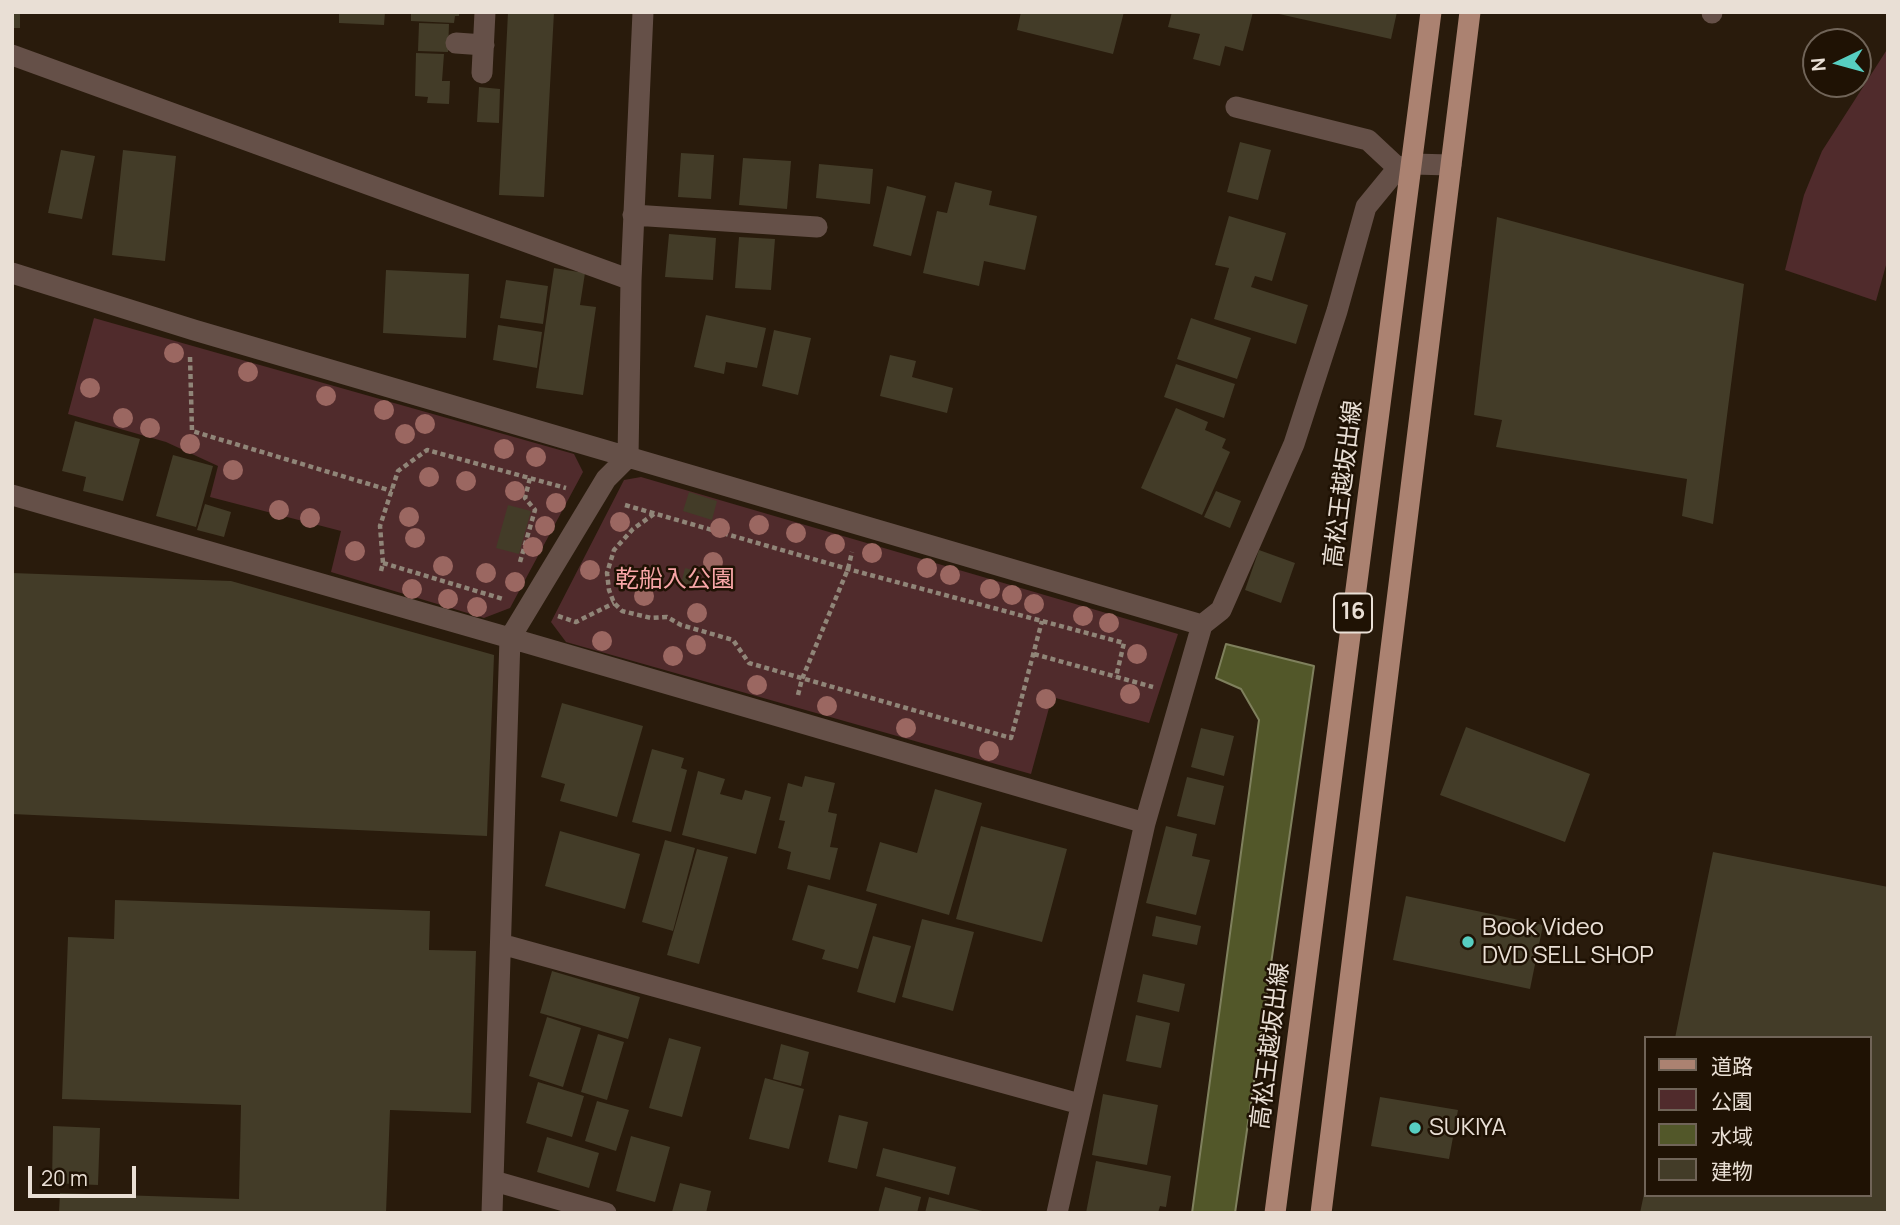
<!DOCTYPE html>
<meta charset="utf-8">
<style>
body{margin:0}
#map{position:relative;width:1900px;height:1225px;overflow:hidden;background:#291b0c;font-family:Manrope,"Noto Sans JP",sans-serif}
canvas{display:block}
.frame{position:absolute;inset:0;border:14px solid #e9dfd5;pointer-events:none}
.legend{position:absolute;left:1644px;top:1036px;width:228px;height:161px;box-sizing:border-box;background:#1f1204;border:2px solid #706458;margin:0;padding:9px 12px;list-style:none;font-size:21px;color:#e9dfd5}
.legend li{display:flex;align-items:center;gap:14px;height:35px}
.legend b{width:35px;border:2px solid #706458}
.north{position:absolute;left:1802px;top:28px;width:70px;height:70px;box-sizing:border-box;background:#1f1204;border:2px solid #706458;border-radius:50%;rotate:265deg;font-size:19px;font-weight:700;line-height:28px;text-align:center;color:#e9dfd5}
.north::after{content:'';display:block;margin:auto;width:24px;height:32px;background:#57cec1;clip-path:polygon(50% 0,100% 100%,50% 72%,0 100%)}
.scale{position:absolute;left:28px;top:1166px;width:108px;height:32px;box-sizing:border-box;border:4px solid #e9dfd5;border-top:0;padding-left:9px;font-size:21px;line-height:24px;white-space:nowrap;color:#e9dfd5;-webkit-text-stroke:5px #1f1204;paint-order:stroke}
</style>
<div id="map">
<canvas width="1900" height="1225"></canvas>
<div class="frame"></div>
<ul class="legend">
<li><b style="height:9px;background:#ab8271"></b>道路</li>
<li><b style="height:19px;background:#502b2c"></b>公園</li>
<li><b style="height:19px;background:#525729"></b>水域</li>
<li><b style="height:19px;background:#433c28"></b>建物</li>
</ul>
<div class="north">N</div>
<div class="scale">20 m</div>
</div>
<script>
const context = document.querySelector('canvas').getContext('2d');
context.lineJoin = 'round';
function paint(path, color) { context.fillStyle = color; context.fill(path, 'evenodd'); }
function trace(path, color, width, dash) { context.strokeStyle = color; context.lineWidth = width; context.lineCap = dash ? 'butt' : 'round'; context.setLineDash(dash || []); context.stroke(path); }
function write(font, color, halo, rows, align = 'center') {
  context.font = font + ' Manrope,"Noto Sans JP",sans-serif'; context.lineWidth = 5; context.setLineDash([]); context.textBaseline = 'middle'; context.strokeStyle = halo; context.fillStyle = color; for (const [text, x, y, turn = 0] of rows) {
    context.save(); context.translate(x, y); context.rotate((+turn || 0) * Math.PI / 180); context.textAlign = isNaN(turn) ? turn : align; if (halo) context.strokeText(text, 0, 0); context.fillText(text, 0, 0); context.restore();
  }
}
const green = new Path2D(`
 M1888,48V258L1876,301L1785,270L1804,195L1822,151Z
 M94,318L574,454L583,472L510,608L484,618L331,572L341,531L210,497L218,466L166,442L68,414Z
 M641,477L1178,634L1149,723L1052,697L1031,774L566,642L551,622L624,480Z`);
const water = new Path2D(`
 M1226,644L1314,666L1235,1213H1192L1259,720L1241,689L1216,678Z`);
const building = new Path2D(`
 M12,12H20V28H12Z
 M339,12H385L384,25L339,23Z
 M411,12H459V16H455L454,23L411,21Z
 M508,12H554L544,197L499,195Z
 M1021,12H1124L1113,54L1017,30Z
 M1172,12H1253L1243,51L1225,46L1220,66L1193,59L1200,34L1168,27Z
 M1270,12H1397L1391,39Z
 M419,23L449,24L448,52L418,51Z
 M416,53L444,54L442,81H450L449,104L427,103L428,97L415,96Z
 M479,87L500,89L499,123L477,122Z
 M1240,142L1271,150L1258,200L1227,192Z
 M61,150L95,156L82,219L48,213Z
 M123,150L176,156L165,261L112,255Z
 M681,153L714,155L711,199L678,197Z
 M743,158L791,161L787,209L739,205Z
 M819,164L873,169L870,204L816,198Z
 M955,182L992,191L989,205L1037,216L1025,270L984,261L979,286L923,273L937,211L947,213Z
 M887,186L926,196L911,256L873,246Z
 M1229,216L1286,233L1272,281L1255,276L1251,287L1308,305L1296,344L1214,319L1229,268L1215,265Z
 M1497,217L1744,284L1713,524L1682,516L1687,479L1496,447L1502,420L1474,415Z
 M669,234L716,238L713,280L665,277Z
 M739,237L775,239L771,290L735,288Z
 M554,268L585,273L580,305L596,307L583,395L536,388Z
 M386,270L469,274L466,338L383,333Z
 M506,280L548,286L543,324L500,318Z
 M706,315L766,328L757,368L726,362L724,374L694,367Z
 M1191,318L1251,338L1237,379L1177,359Z
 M498,325L542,332L537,368L493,360Z
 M774,330L811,338L798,395L762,386Z
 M890,355L916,361L912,377L953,388L947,413L880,396Z
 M1176,364L1235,384L1224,418L1164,397Z
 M1176,408L1208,422L1205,430L1226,439L1222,448L1230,452L1202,515L1141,488Z
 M75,421L140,439L123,501L83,491L86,477L62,471Z
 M173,455L213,466L196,527L156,516Z
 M1216,491L1241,501L1230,528L1204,517Z
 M689,492L717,501L712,520L683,511Z
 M205,504L231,512L224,537L197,530Z
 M508,505L531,511L519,554L496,548Z
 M1259,550L1295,563L1281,603L1245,590Z
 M685,568L700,572L696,588L681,584Z
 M12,573L231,581L494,655L487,836L12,814Z
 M562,703L643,726L617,817L560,801L565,784L541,777Z
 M1466,727L1590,774L1565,842L1440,795Z
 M1201,728L1234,736L1224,776L1191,767Z
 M652,749L684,758L681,768L687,770L671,832L632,822Z
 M698,771L725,779L720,794L742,800L745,790L771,797L756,854L682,835Z
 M805,776L835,783L828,812L837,814L830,847L838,848L830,880L787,869L791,852L778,848L785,821L779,820L788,783L802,787Z
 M1187,777L1224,786L1215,825L1177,816Z
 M935,789L982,803L949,915L866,891L880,842L917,853Z
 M981,826L1067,849L1042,942L956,919Z
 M1166,826L1197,834L1192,856L1210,860L1196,915L1146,903Z
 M560,831L640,854L625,909L545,886Z
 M665,840L695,848L673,931L642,922Z
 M697,849L728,857L699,964L667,955Z
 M1713,852L1888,887V1213H1640L1645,1189L1646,1195H1870V1038H1675Z
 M808,885L877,904L858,969L822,959L825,950L792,940Z
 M1406,896L1543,925L1530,989L1393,960Z
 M115,900L430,911L429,950L476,951L471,1113L390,1110L386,1213H59L60,1193L239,1199L241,1105L62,1099L68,937L114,939Z
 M1156,916L1201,926L1197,945L1152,936Z
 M922,919L974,932L953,1011L902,997Z
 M873,936L911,946L895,1003L857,992Z
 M552,971L640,997L628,1039L540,1013Z
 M1143,974L1185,984L1179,1012L1137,1002Z
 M1136,1015L1170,1023L1161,1068L1126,1061Z
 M547,1017L581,1028L563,1087L529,1076Z
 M598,1034L624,1042L607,1100L581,1092Z
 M669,1038L701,1047L682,1117L649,1108Z
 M781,1044L809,1052L801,1086L773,1079Z
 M765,1078L804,1089L789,1149L749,1139Z
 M538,1082L584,1096L572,1137L526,1123Z
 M1103,1094L1158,1105L1147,1165L1092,1155Z
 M1380,1097L1458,1110L1449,1159L1371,1146Z
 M597,1101L629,1110L616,1151L585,1141Z
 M839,1115L868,1122L857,1169L828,1162Z
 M53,1126L100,1128L98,1185L52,1183Z
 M631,1136L670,1147L655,1202L616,1191Z
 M547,1137L599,1153L589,1188L537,1172Z
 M883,1148L956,1167L949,1195L876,1176Z
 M1096,1161L1171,1176L1166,1207L1160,1206L1158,1213H1086Z
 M680,1183L711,1191L706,1213L672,1212Z
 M885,1187L921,1197L917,1213H878Z
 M929,1197L986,1212V1213H925Z`);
const path = new Path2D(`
 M190,357L192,431L392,491
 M625,505L848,569L1124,643L1116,677
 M654,514L633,529L614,550L607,573L609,590L614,603L622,611L651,618L667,617L681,625L733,640L749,663L1011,738L1042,621
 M520,562L535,510L525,498L530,478
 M383,563L503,599
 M381,571L383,563L380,526L398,471L427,450L566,488
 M558,616L576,622L614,603
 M1034,654L1153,687
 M798,695L802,679L848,569L852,552`);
const minor = new Path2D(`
 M1712,13V12
 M456,43L484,45
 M12,55L631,280
 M482,73L485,12
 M1236,107L1368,140L1398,168
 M633,215L817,227
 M12,273L194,330L1202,625
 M12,495L510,638L1145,823
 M501,944L1080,1104
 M494,1181L606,1213
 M492,1213L510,638L606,479L628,457L631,280L643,12
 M1057,1213L1145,823L1202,625L1221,610L1294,444L1337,311L1366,207L1398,168L1412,164L1451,165`);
const major = new Path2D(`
 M1275,1213L1431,12
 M1321,1213L1470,12`);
const trees = [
 [174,353],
 [248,372],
 [90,388],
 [326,396],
 [384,410],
 [123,418],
 [425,424],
 [150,428],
 [405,434],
 [190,444],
 [504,449],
 [536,457],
 [233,470],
 [429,477],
 [466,481],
 [515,491],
 [556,503],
 [279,510],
 [409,517],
 [310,518],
 [620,522],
 [759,525],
 [545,526],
 [720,528],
 [796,533],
 [415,538],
 [835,544],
 [533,547],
 [355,551],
 [872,553],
 [713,562],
 [443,566],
 [927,568],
 [590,570],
 [486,573],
 [950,575],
 [515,582],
 [412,589],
 [990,589],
 [1012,595],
 [644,596],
 [448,599],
 [1034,604],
 [477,607],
 [697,613],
 [1083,616],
 [1109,623],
 [602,641],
 [696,645],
 [1137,654],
 [673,656],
 [757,685],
 [1130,694],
 [1046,699],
 [827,706],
 [906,728],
 [989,751]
];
const markers = [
 [1468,942,7,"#57cec1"],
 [1415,1128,7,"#57cec1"]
];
const shields = [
 [1353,613,38]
];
const shieldNames = [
 ["16",1353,613]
];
const streetNames = [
 ["高松王越坂出線",1344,484,-83],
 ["高松王越坂出線",1271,1046,-83]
];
const parkNames = [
 ["乾船入公園",675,580]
];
const poiNames = [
 ["Book Video",1482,928],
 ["DVD SELL SHOP",1482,956],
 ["SUKIYA",1429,1128]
];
paint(green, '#502b2c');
paint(water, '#525729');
trace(water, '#7f805d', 2);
paint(building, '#433c28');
trace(path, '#908578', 4.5, [5, 3.5]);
trace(minor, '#655048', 21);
trace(major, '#ab8271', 21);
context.fillStyle = '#9b6761';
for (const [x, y] of trees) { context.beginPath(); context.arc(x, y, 10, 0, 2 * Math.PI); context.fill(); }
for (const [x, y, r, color] of markers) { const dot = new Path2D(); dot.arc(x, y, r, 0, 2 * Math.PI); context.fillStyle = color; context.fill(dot); trace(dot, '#1f1204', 2.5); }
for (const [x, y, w] of shields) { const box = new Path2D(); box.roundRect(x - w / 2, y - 19.5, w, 39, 5); context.fillStyle = '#1f1204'; context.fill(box); trace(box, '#e9dfd5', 2); }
write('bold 23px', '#e9dfd5', null, shieldNames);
write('24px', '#e9dfd5', '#1f1204', streetNames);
write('24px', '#f8a6a7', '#1f1204', parkNames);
write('24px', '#e9dfd5', '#1f1204', poiNames, 'left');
</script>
